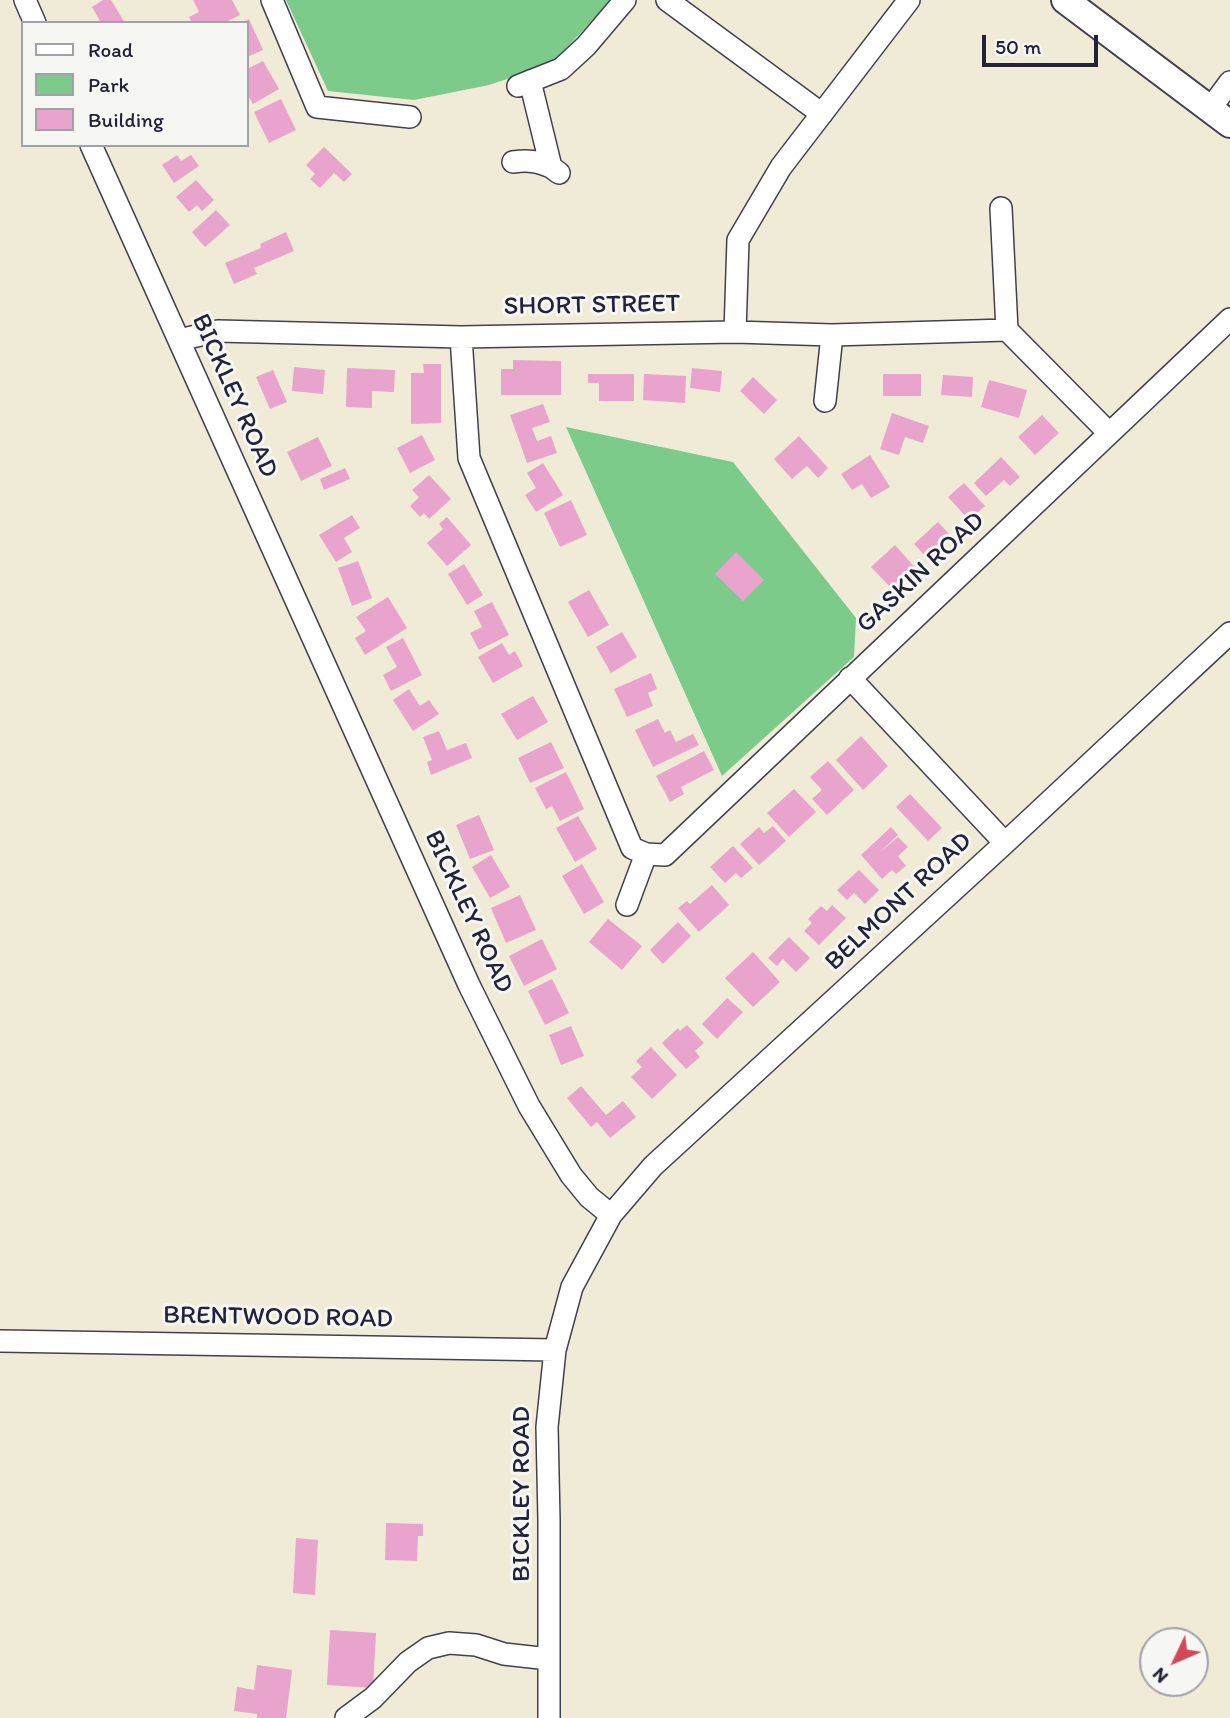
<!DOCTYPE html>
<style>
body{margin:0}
#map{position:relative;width:1230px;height:1718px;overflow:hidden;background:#f0ebd7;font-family:Itim,sans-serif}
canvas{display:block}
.legend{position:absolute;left:21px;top:21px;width:228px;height:126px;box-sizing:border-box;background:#f6f6f2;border:2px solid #a1a1a9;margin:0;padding:9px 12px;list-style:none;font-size:21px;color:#22223b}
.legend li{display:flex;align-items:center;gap:14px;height:35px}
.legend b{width:35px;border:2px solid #a1a1a9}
.north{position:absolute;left:1139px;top:1627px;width:70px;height:70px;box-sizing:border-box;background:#f6f6f2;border:2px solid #a1a1a9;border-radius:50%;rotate:226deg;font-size:19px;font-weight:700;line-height:28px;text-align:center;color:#22223b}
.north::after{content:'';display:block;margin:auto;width:24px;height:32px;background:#d1495b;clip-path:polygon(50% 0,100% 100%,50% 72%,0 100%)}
.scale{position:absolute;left:982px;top:35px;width:116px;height:32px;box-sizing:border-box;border:4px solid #22223b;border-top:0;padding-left:9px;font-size:21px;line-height:24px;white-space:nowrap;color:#22223b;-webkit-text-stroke:5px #f6f6f2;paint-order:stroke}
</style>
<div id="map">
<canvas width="1230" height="1718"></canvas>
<ul class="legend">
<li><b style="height:9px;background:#fff"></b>Road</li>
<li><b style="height:19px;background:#7ccb8b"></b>Park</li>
<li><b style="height:19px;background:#e8a4cd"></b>Building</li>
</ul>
<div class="north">N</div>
<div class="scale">50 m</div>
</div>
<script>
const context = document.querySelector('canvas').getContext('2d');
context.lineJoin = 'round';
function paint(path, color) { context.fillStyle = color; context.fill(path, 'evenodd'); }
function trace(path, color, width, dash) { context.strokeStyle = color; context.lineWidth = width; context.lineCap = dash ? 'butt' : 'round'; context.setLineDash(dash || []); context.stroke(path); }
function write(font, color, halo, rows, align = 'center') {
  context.font = font + ' Itim,sans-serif'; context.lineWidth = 6; context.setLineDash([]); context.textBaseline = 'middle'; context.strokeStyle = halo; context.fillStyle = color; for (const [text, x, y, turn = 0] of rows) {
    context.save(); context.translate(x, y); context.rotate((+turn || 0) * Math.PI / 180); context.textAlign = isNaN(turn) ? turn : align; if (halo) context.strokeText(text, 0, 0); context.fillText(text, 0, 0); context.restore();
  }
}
const green = new Path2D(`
 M286,0H611L552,64L489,85L414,100L328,91Z
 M566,427L733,462L856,618L854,657L722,776Z`);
const building = new Path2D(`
 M103,0H111L125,23H101L92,7Z
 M193,0H232L240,15L224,23H192L189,17L199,12Z
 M249,19L263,50L247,57V23H241Z
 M263,61L279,89L253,104L247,94V69Z
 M281,99L296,130L269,143L254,112Z
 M324,147L352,174L344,182L334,173L320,188L310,179L315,174L306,165Z
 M177,155L181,161L191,155L199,166L174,183L162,165Z
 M196,180L214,200L202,211L197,205L189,212L176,197Z
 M216,210L230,225L205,247L192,232Z
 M286,232L294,251L254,268L257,274L234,284L225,263L261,248L260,244Z
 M513,360L561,361V395H501V369H513Z
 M423,364H441V423L411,424V373H424Z
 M294,367L325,370L323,394L292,391Z
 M347,368L395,370L394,392L372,391V408L346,407Z
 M692,368L722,371L720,392L690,388Z
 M273,370L287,402L270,409L256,377Z
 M588,374H634V401H599V383H588Z
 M644,374L686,376L685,403L643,400Z
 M883,374H921V396H883Z
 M943,375L973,377L972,397L941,395Z
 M753,377L777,400L764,414L740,391Z
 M989,380L1027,390L1019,418L981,407Z
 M543,404L550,422L532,428L537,441L551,436L557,453L527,463L510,415Z
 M892,413L929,426L923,443L905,437L899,455L880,449Z
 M1042,415L1059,433L1035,455L1018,437Z
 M422,435L435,460L410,473L397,448Z
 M799,436L828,468L818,478L807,466L792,479L774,459Z
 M318,437L332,466L301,481L287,452Z
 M870,455L890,487L871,498L862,484L852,490L841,474Z
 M1001,457L1020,477L1010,486L1004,480L986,496L974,483Z
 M543,463L563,495L536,512L525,495L536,488L527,473Z
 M345,468L350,479L324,490L320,479Z
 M429,475L451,499L429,519L424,513L420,517L410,506L419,497L412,490Z
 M964,483L985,506L969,520L948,497Z
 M571,500L587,535L560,547L544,513Z
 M352,515L360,528L344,538L352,552L336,562L319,535Z
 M447,517L471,545L447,566L427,543L443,529L439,524Z
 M938,522L952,537L928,559L914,544Z
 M895,545L917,570L894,591L871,567Z
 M736,552L764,580L743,601L715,574Z
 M358,561L372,598L352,606L338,568Z
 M464,564L483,595L467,605L448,574Z
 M589,590L609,625L588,637L568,602Z
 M388,597L407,628L365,655L355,638L366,631L356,617Z
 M492,602L509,635L479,650L470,633L482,627L474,611Z
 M622,632L637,657L611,673L596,647Z
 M403,638L422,675L391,691L383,675L397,667L386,647Z
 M502,643L509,655L515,651L523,666L493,683L478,657Z
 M651,673L657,689L648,693L653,706L627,717L614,689Z
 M409,689L420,706L429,700L439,714L413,731L393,700Z
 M533,696L548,722L517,740L501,714Z
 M658,719L665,733L670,730L676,742L693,734L699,745L653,767L635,730Z
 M439,731L447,750L466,743L472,758L431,775L427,762L432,760L423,737Z
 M861,736L888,766L863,790L836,760Z
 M551,742L564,768L530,783L518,758Z
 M704,751L714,770L681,787L684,794L670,802L656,776Z
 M828,761L854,790L827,815L812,799L822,790L810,777Z
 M566,772L584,809L560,821L552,806L546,809L535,788Z
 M794,789L816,812L789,837L767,813Z
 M910,794L942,828L928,841L896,807Z
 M479,815L494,850L470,859L456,825Z
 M578,816L597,849L575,862L556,828Z
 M773,826L786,841L759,865L740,844L759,827L764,833Z
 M891,827L898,835L879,853L898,837L908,847L898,856L906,866L896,874L892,870L882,879L861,855Z
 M733,846L753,868L741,878L736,873L725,883L710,867Z
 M491,855L510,887L490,898L472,867Z
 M582,864L604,902L584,914L562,876Z
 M859,870L879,890L865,904L854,893L847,900L837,890Z
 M712,885L729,905L699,932L678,908L687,901L690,904Z
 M520,895L536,930L506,943L491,908Z
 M832,905L846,918L819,945L804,931L812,923L808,919L821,906L827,911Z
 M608,919L642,946L622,970L589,942Z
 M678,922L691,936L663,964L650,950Z
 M789,937L810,958L796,972L783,959L777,966L768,958Z
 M542,939L557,969L524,986L509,956Z
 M753,952L780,982L753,1007L725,978Z
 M552,979L569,1013L545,1025L528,991Z
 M727,998L743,1012L717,1039L702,1024Z
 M687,1025L704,1043L695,1051L700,1057L686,1069L662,1043L678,1028L680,1031Z
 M571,1026L584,1056L561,1065L549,1035Z
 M651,1047L677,1075L652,1099L631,1077L642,1067L636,1061Z
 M581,1086L606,1115L623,1101L636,1117L610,1138L597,1122L591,1127L567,1098Z
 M386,1523L423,1524V1536H418L417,1561L385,1560Z
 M296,1538L318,1540L315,1595L293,1593Z
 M330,1630L376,1633L373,1688L327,1685Z
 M257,1665L292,1670L286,1718H257V1714L234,1711L237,1687L254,1690Z`);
const minor = new Path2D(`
 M25,0L35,23
 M272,0L317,107L410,117
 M667,0L822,114
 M530,81L551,167L559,173
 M518,86L561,69L586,46L625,0
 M1210,109L1230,82
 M91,145L469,985L529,1106L571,1175L589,1197L611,1215
 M513,162C528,160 537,161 551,167
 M1001,208L1007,330L1109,433
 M735,332L738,240L781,167L909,0
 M461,337L469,458L632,848L646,854L665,855L1230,319
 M179,340L218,331L461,337L735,332L832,335L1007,330
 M825,401L832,335
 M850,678L1005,843
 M627,905L646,854
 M0,1341L555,1350
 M346,1718L373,1698L408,1662L428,1648L449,1643L476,1645L504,1654L549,1659
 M549,1718V1520L547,1427L555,1350L572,1287L611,1215L653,1166L1005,843L1230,633`);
const major = new Path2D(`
 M1065,0L1230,124`);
const streetNames = [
 ["SHORT STREET",592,306,-1],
 ["BICKLEY ROAD",234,396,66],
 ["GASKIN ROAD",921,573,-43],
 ["BELMONT ROAD",899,902,-43],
 ["BICKLEY ROAD",468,912,65],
 ["BRENTWOOD ROAD",278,1318,1],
 ["BICKLEY ROAD",522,1494,-90]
];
paint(green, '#7ccb8b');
paint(building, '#e8a4cd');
trace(minor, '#414052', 24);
trace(major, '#414052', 30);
trace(minor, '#fff', 21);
trace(major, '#fff', 26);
write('26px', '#22223b', '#f6f6f2', streetNames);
</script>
